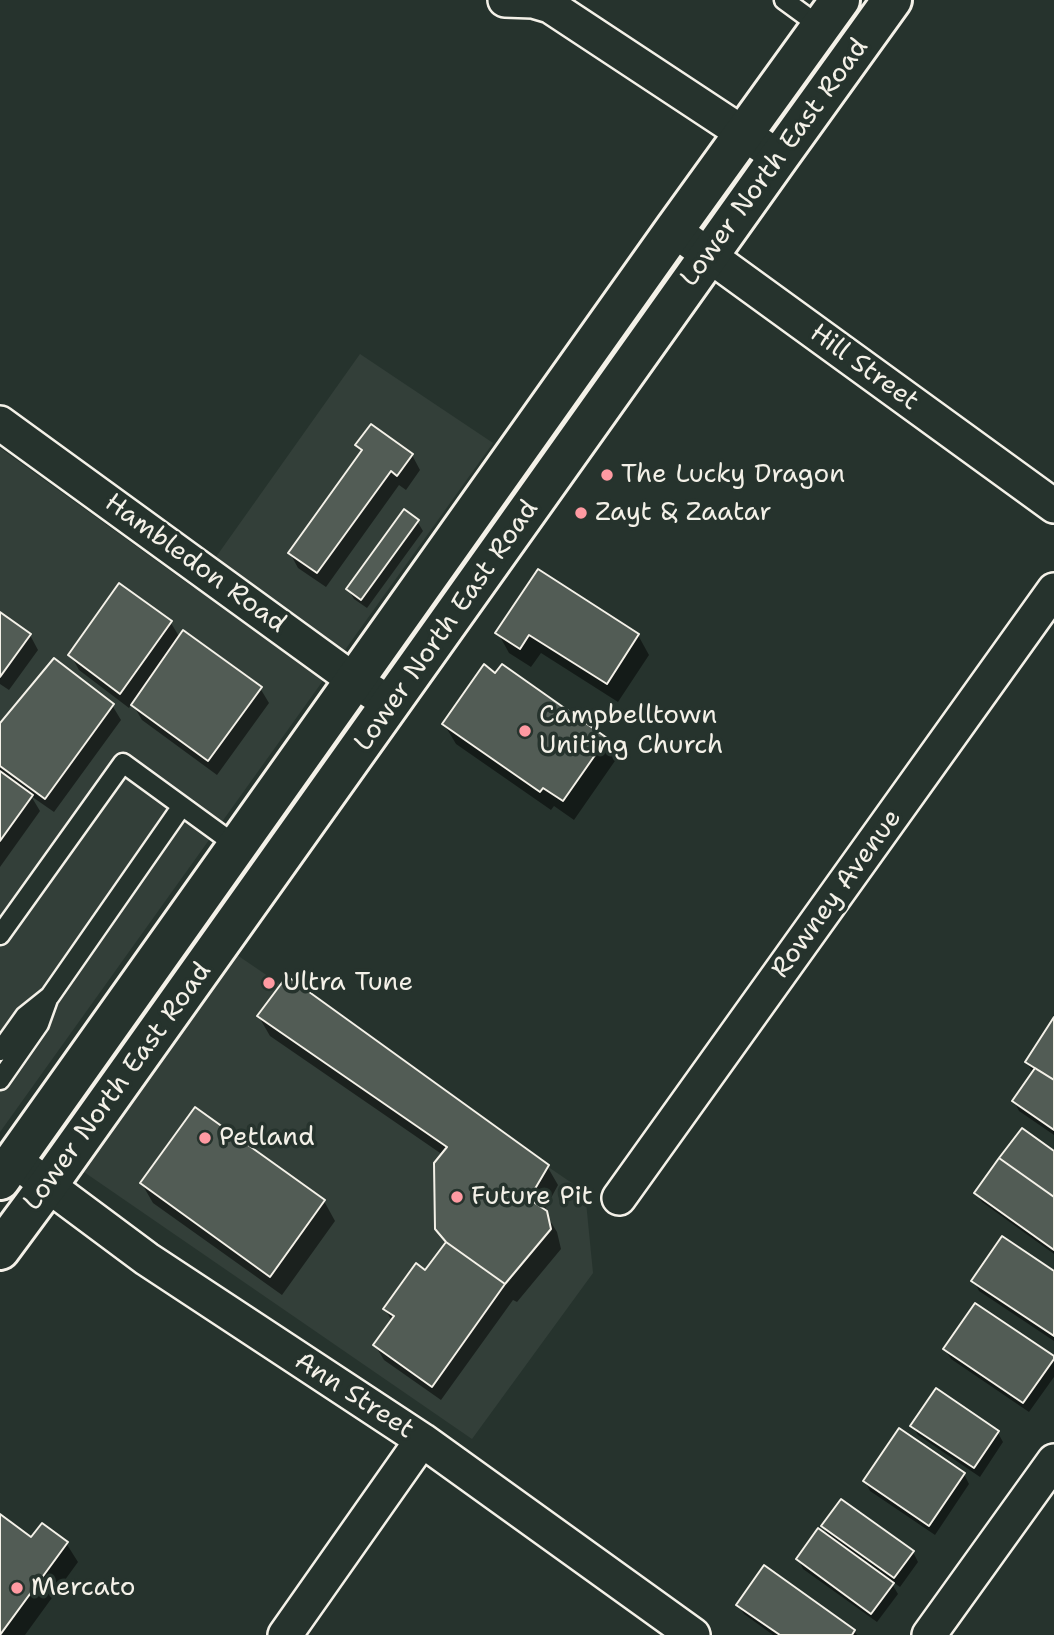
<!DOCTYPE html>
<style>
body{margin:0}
canvas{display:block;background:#26332d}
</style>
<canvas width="1054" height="1635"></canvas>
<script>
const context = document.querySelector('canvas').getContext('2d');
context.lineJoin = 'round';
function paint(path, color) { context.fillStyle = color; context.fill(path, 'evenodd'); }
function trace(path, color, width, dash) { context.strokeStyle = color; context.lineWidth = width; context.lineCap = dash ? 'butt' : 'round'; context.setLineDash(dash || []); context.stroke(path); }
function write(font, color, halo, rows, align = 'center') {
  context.font = font + ' "Shantell Sans",sans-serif'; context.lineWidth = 7; context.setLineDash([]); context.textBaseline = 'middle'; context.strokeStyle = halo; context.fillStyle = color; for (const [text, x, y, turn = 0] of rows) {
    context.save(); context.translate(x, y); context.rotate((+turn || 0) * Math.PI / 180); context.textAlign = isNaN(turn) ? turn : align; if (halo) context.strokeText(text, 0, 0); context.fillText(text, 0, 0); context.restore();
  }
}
const built = new Path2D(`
 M360,354L493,443L0,1132V448L194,588Z
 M237,955L585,1192L593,1273L472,1439L84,1172Z`);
const shadow = new Path2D(`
 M357,445L412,455L420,470L406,490L399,485L326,587L298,568L290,553L362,453Z
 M417,521L423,531L367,608L354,599L348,589Z
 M120,586L171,623L180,638L260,688L269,703L217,775L142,720L132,703L129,708L79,670L71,655Z
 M0,614L30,635L38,650L9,690L0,684Z
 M498,633L638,635L649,655L618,702L541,653L531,667L509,653Z
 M496,675L606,739L617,758L574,820L554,806L551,810L456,744L444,724Z
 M112,705L121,720L54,812L31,796L40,811L0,867V725Z
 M259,1017L547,1166L558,1185L544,1211L557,1232L561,1249L517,1302L513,1300L441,1400L384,1360L375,1345L392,1321L385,1309L426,1273L446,1245L436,1228L443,1155L270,1036Z
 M1054,1020V1135L1019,1111L1014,1101L1033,1073L1027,1062Z
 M195,1110L324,1201L335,1221L282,1295L153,1203L142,1184Z
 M1054,1153V1254L982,1202L976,1193Z
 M1054,1273V1341L979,1291L974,1281Z
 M945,1349L1054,1359V1377L1029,1412L951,1359Z
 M912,1426L998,1433L1003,1442L980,1477L918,1435Z
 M964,1474L969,1484L935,1535L870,1491L865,1481Z
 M0,1516L31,1539L66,1543L78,1562L25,1635H0Z
 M823,1526L913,1552L918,1562L900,1587L889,1579L898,1594L877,1622L803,1569L798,1559L830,1539Z
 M738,1605L854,1631L857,1635H773L744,1614Z`);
const building = new Path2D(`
 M371,424L413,454L397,476L391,471L317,573L288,553L362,450L355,445Z
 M404,509L419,520L361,600L346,589Z
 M538,569L639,634L607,684L529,635L520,649L495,633Z
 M119,583L172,621L120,694L68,655Z
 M0,612L31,634L0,677Z
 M183,630L262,687L208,761L131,705Z
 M54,658L114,704L45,799L0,766V723Z
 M484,664L495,673L502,664L607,738L563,801L543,788L540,792L442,724Z
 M0,771L33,795L0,841Z
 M287,976L549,1165L529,1199L547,1211L551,1229L505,1284L446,1242L435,1229L434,1163L447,1147L257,1016Z
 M1054,1017V1080L1025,1062Z
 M1035,1068L1054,1080V1130L1012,1101Z
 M195,1107L325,1200L270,1277L140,1183Z
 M1022,1128L1054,1151V1197L999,1158Z
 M999,1158L1054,1197V1250L974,1193Z
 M1002,1236L1054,1271V1336L971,1281Z
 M446,1242L505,1284L432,1387L373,1345L394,1316L383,1309L416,1263L425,1270Z
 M975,1303L1054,1356V1359L1023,1403L943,1349Z
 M936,1388L999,1431L974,1468L910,1426Z
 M899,1428L965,1473L929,1526L863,1481Z
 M841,1499L914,1551L894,1578L821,1526Z
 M0,1514L31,1537L42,1523L68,1542L0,1635Z
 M818,1528L894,1583L871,1614L796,1559Z
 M764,1565L855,1630L852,1635H780L736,1605Z`);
const service = new Path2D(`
 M784,0L821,27
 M0,935L123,763L237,846
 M0,1051L25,1016L50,996L182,806
 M0,1080L39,1024L48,999`);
const minor = new Path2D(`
 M505,0L533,1L550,6L779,157
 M674,230L1054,506
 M0,423L355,681L391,704
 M14,1160L147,1259L422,1440L693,1635
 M619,1198L1054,590
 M285,1635L422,1440
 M929,1635L1054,1461`);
const primary = new Path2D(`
 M0,1180L674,230L840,0
 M0,1250L48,1185L779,157L892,0`);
const markers = [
 [607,475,7,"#ff9aa2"],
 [581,513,7,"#ff9aa2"],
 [525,731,7,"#ff9aa2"],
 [269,983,7,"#ff9aa2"],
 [205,1138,7,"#ff9aa2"],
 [457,1197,7,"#ff9aa2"],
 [17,1588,7,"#ff9aa2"]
];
const streetNames = [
 ["Lower North East Road",775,163,-54],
 ["Hill Street",864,368,36],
 ["Hambledon Road",195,564,36],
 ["Lower North East Road",447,626,-55],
 ["Rowney Avenue",837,894,-54],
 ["Lower North East Road",118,1087,-54],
 ["Ann Street",354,1396,33]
];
const poiNames = [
 ["The Lucky Dragon",621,475],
 ["Zayt & Zaatar",595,513],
 ["Campbelltown",539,716],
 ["Uniting Church",539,746],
 ["Ultra Tune",283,983],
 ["Petland",219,1138],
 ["Future Pit",471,1197],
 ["Mercato",31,1588]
];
paint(built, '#333f39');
paint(shadow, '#0007');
paint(building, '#525c55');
trace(building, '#f4f1e8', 2);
trace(service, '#f4f1e8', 23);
trace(minor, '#f4f1e8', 38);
trace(primary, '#f4f1e8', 44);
trace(service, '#26332d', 18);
trace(minor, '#26332d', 33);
trace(primary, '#26332d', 38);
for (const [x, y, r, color] of markers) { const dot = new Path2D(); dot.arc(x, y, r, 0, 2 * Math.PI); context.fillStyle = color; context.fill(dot); trace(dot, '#26332d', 2.5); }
write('26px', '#f4f1e8', '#26332d', streetNames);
write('26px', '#f4f1e8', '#26332d', poiNames, 'left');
</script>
